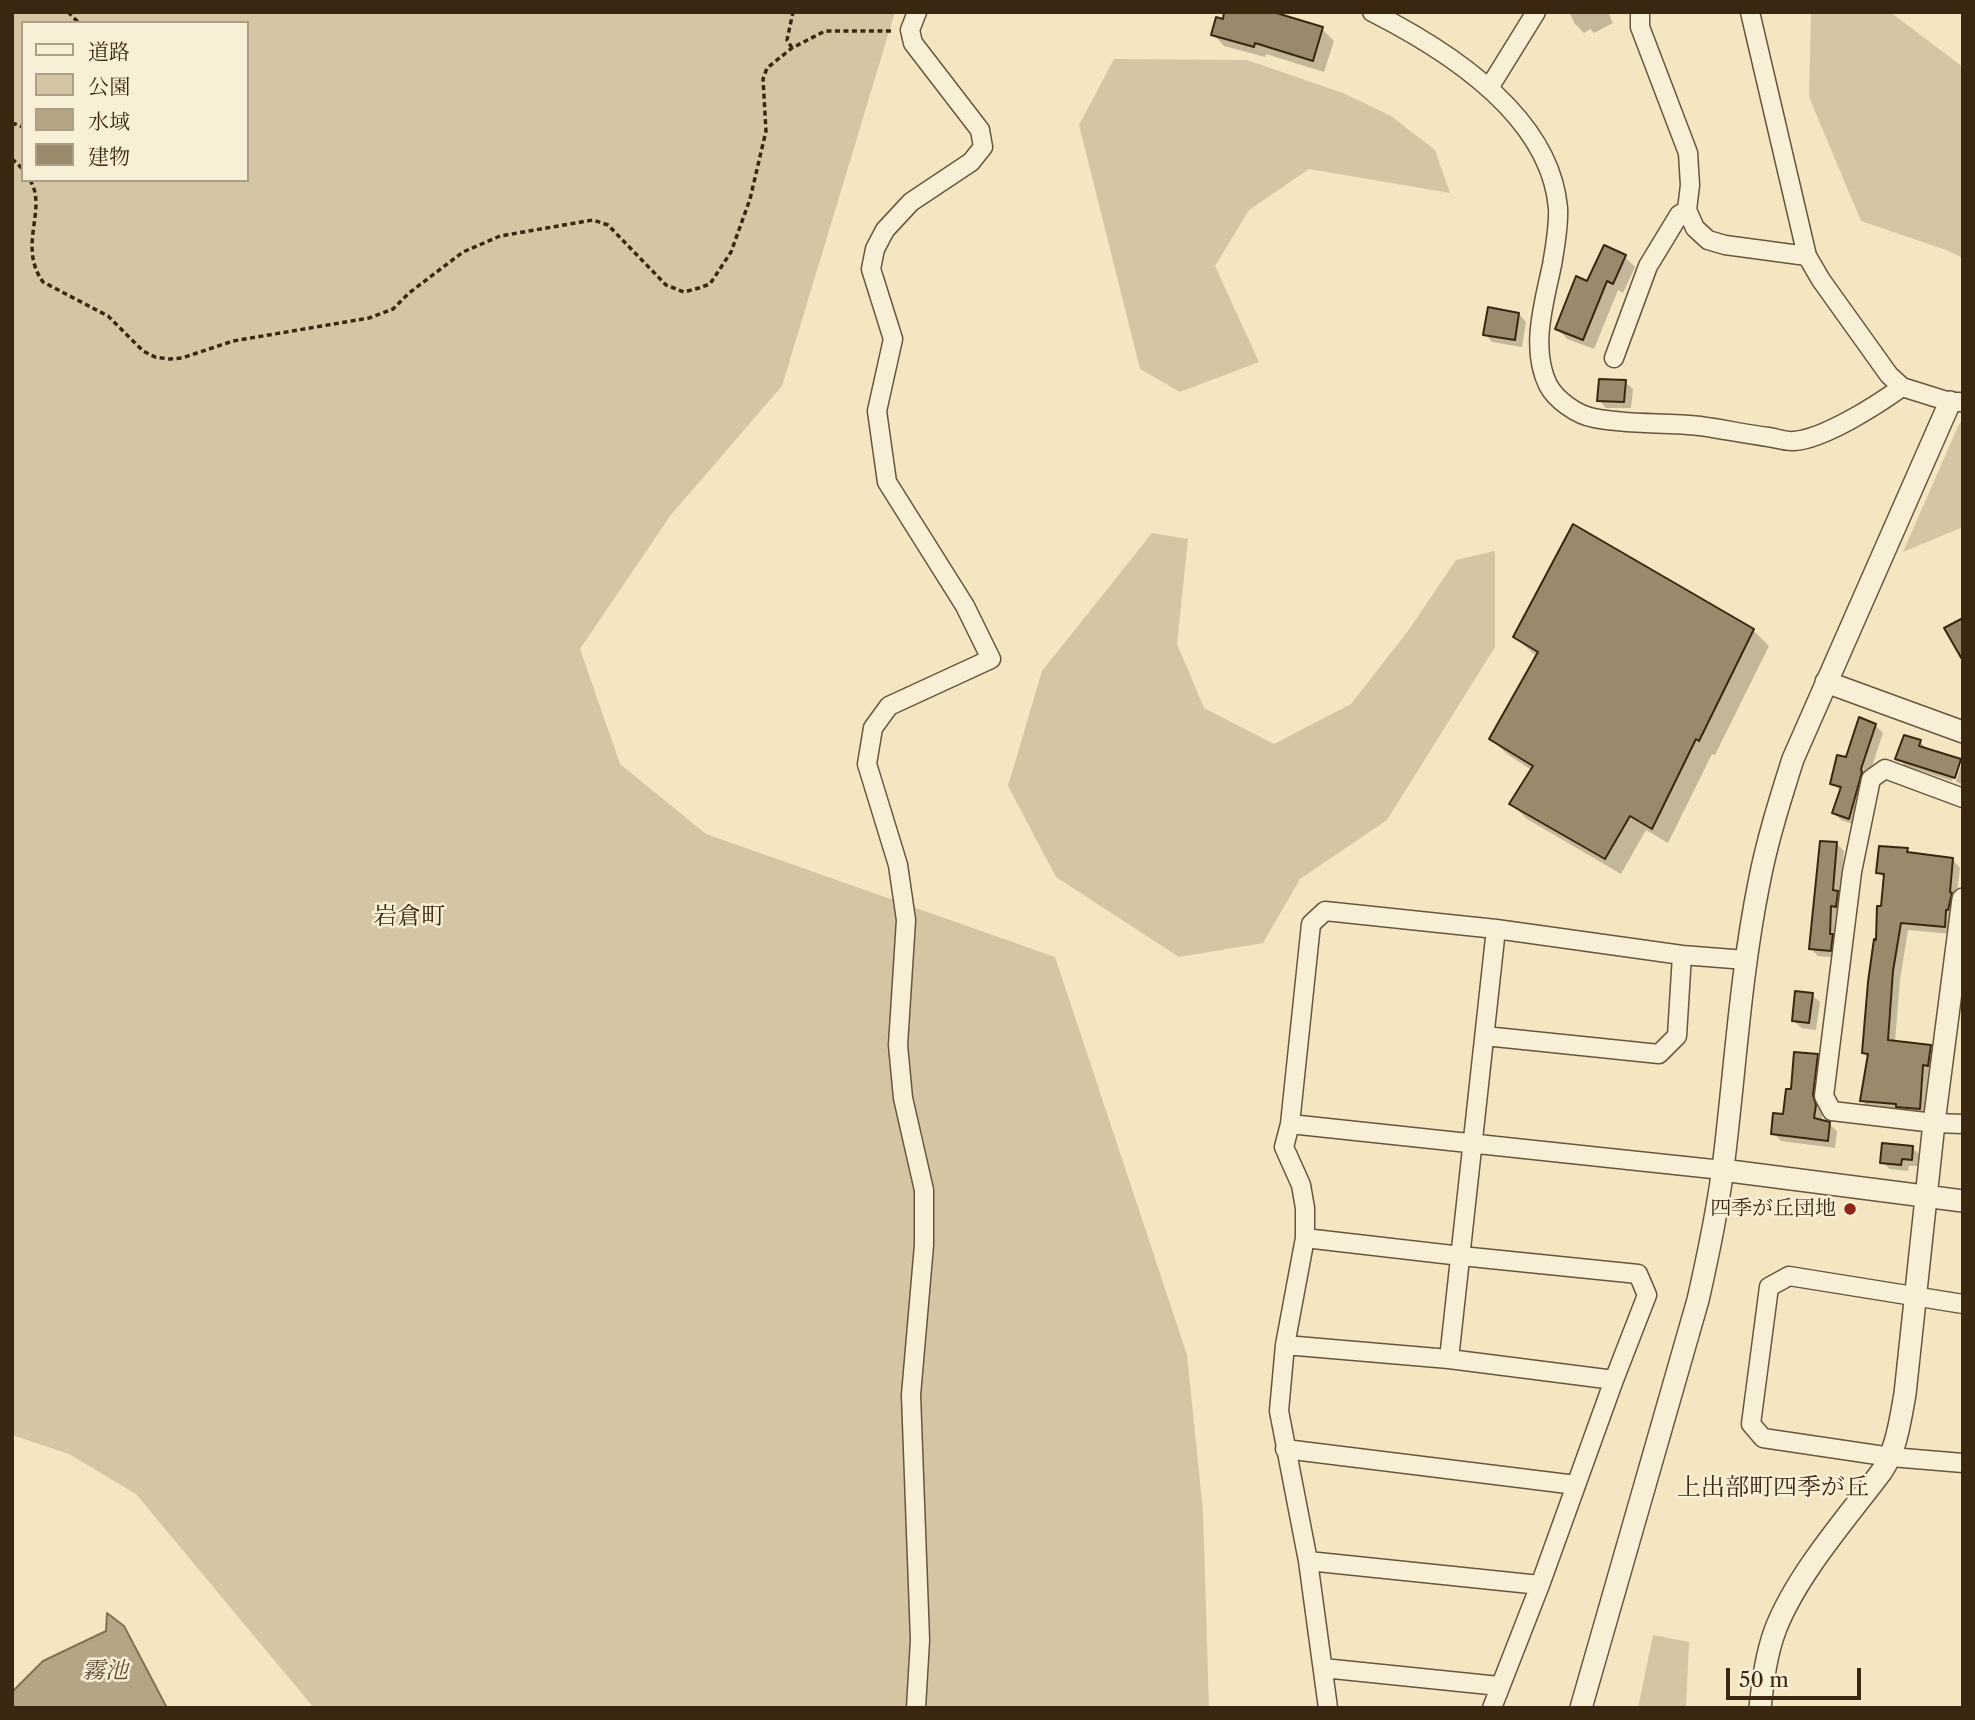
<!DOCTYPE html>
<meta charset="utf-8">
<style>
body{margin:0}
#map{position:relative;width:1975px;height:1720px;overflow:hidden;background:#f3e6c0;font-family:"Libre Caslon Text","Noto Serif JP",serif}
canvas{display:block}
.frame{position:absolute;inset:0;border:14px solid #3a2711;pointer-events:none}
.legend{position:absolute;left:21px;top:21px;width:228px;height:161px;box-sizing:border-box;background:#f7efd6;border:2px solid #ab9f87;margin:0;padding:9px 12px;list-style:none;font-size:21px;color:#3a2711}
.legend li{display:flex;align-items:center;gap:14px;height:35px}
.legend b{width:35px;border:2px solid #ab9f87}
.scale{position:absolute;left:1726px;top:1668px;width:135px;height:32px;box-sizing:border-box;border:4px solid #3a2711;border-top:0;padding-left:9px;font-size:21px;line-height:24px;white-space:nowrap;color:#3a2711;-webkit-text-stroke:5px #f7efd6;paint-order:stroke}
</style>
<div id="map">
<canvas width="1975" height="1720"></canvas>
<div class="frame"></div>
<ul class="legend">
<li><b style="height:9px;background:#f7efd6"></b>道路</li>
<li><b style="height:19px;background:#d4c6a2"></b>公園</li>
<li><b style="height:19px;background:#b4a584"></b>水域</li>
<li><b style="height:19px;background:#9a8a6c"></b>建物</li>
</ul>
<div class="scale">50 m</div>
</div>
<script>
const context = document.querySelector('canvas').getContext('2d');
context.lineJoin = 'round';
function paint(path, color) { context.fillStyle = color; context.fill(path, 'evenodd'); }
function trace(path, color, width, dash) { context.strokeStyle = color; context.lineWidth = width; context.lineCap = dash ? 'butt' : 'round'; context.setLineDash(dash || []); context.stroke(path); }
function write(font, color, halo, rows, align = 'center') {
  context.font = font + ' "Libre Caslon Text","Noto Serif JP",serif'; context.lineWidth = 5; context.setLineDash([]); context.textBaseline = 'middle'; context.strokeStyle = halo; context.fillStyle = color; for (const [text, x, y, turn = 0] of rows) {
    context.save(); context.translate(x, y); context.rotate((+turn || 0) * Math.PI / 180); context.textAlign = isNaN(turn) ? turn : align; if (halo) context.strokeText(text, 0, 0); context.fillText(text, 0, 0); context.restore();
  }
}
const green = new Path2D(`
 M12,12H895L782,386L670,516L580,649L620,764L706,834L1055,957L1187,1355L1203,1511L1209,1708H314L136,1494L69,1454L12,1435ZM23,23H247V180H23Z
 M1822,12H1890L1963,67V258L1946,250L1861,221L1809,97L1811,14Z
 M1114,59L1247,60L1343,93L1391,116L1435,150L1450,193L1309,169L1249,210L1215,266L1259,362L1180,392L1140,369L1079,125Z
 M1963,422V527L1903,552L1959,424Z
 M1152,533L1188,539L1177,644L1204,708L1274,744L1351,704L1408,631L1456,560L1495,551V647L1387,820L1300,879L1263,943L1179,957L1056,877L1008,786L1042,671Z
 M1653,1635L1689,1642L1686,1708H1638Z`);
const water = new Path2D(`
 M107,1613L124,1626L167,1708H12V1692L43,1661L106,1631Z`);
const shadow = new Path2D(`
 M1569,12H1608L1613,23L1594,33L1590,29L1584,33L1575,24Z
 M1322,29L1334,41L1324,72L1266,54L1265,57L1224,46L1213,34Z
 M1625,257L1635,267L1623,293L1618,290L1594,349L1567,339L1557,328L1588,283Z
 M1519,314L1526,322L1522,347L1492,342L1485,334Z
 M1625,382L1633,389L1631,408H1606L1599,400Z
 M1753,630L1769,646L1715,755L1712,754L1668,843L1646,830L1621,874L1527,819L1512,804L1533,771L1507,754L1491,739L1537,657L1515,637Z
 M1875,725L1883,733L1868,778L1856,825L1841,820L1834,813L1841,791L1832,783L1847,759Z
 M1920,742L1927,749L1960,761L1963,763L1962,784L1956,782L1962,763H1958L1952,781L1905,766L1898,758Z
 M1837,844L1844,851L1840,895L1845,900L1843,914L1837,913L1838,958L1818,956L1810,948Z
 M1907,850L1911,854L1953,860L1960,868L1952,934L1908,930L1900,980L1895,1042L1930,1046L1938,1054L1935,1072H1930L1927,1116L1869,1108L1861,1100L1869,1058L1863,1053L1885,879L1878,872Z
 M1812,995L1820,1002L1816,1030L1801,1028L1793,1020Z
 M1817,1056L1824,1063L1819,1103L1822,1113V1122L1829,1124L1837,1131L1835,1148L1781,1141L1773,1133L1784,1116L1792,1091Z
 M1912,1148L1920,1155L1919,1166H1909L1908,1171L1890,1169L1882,1162Z`);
const building = new Path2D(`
 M1224,12H1273L1323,27L1313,61L1255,43L1254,47L1211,35L1216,17L1223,19Z
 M1604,245L1626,255L1613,284L1607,281L1583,340L1555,329L1576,276L1587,281Z
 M1488,307L1519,313L1515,340L1483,335Z
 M1599,379L1626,380L1624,402L1597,401Z
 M1573,524L1754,629L1699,741L1696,739L1652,829L1630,816L1605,859L1509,804L1533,766L1489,739L1538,652L1513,637Z
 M1963,618V661L1944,628Z
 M1859,717L1876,724L1861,769L1862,772L1849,819L1832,813L1841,787L1830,784L1837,755L1846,757Z
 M1904,735L1921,740L1919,746L1961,759L1955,778L1895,759Z
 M1820,841L1837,842L1833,890L1838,891L1836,907L1831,906L1830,934H1833L1831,951L1809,949Z
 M1879,846L1908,848L1907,852L1953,858L1950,892L1952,893L1948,910H1946L1945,927L1901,923L1893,971L1888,1040L1931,1045L1928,1066L1923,1065L1920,1109L1896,1107V1104L1860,1101L1868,1054L1862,1053L1868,982L1874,939L1876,940L1877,906H1881L1884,874L1876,873Z
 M1795,991L1813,993L1809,1023L1792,1021Z
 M1794,1052L1818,1054L1813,1095L1816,1105L1814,1118L1830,1122L1828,1141L1771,1134L1773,1113L1783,1114L1786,1089H1791Z
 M1882,1143L1913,1146L1912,1160L1902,1159L1901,1165L1880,1163Z`);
const path = new Path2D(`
 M68,12L79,23
 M792,48L787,40L793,12
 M12,123L23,127
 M12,159L23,169
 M30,180C48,209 17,246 43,282L108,316L143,351L155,357L169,359L182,358L233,341L369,318L393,309L409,293L463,252L500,236L593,220L608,225L666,285L684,292L699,288L710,284L731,252L750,199L766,131L763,79L767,68L792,48L825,31H894`);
const minor = new Path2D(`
 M1372,12C1447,50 1550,115 1558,208C1559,226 1555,247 1552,265C1544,303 1530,348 1548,385C1556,400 1577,415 1594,418C1628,425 1665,422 1700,426C1722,429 1745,434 1768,437C1776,438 1786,442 1794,441C1824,439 1877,405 1902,387
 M1640,12V27L1688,153L1690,185L1687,210L1695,228L1708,240L1725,245L1807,256
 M1750,12L1807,256L1821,280L1889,375L1902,387L1950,402H1963
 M1489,88L1536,12
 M1614,358L1648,266L1679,215L1687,210
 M1963,798L1885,769L1871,779L1852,872L1824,1096L1832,1111L1934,1123L1963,1124
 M1485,1036L1659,1054L1677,1036L1682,955
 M1290,1124L1722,1170
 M1305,1238L1461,1256L1638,1274L1647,1295L1614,1380L1540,1585L1492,1708
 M1963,1304L1789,1276L1769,1287L1751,1424L1763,1438L1891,1457L1963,1463
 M1285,1345L1449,1359L1614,1380
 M1449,1359L1496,929
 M1285,1449L1576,1485
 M1308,1561L1540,1585
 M1323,1668L1499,1686
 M916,1708L920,1640L911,1395L924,1245V1190L903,1098L898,1045L906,920L898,865L867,764L873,728L889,706L991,659L965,606L887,482L877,411L893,339L871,269L875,249L885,230L911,202L971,162L983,147L980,130L913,43L910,30L917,12
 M1328,1708L1308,1561L1279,1411L1285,1345L1305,1238V1208L1301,1185L1284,1147L1290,1124L1311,924L1325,911L1496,929L1682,955L1746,960`);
const tertiary = new Path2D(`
 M1826,682L1963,732
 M1722,1170L1963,1201
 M1581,1708L1698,1300C1708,1256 1717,1213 1723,1168C1735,1073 1740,977 1759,883C1767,841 1780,800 1793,759L1950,402
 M1760,1708C1763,1681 1766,1654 1776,1628C1798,1573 1846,1519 1882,1471C1897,1448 1900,1421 1905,1394L1934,1123L1963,899`);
const markers = [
 [1850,1209,7,"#8f2418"]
];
const poiNames = [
 ["四季が丘団地",1836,1209]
];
const waterNames = [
 ["霧池",105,1671]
];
const quarterNames = [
 ["岩倉町",409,917],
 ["上出部町四季が丘",1773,1488]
];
paint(green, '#d4c6a2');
paint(water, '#b4a584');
trace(water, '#837356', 2);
paint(shadow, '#0003');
paint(building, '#9a8a6c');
trace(building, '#3a2711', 2);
trace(minor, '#68573d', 21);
trace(tertiary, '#68573d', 24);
trace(path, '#3a2711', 3.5, [5, 3.5]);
trace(minor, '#f7efd6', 18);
trace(tertiary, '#f7efd6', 21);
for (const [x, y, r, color] of markers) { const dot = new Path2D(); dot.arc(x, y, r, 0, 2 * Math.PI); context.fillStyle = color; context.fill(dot); trace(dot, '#f7efd6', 2.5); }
write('21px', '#3a2711', '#f7efd6', poiNames, 'right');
write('italic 23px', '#5f4d34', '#f7efd6', waterNames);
write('24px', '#3a2711', '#f7efd6', quarterNames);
</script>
